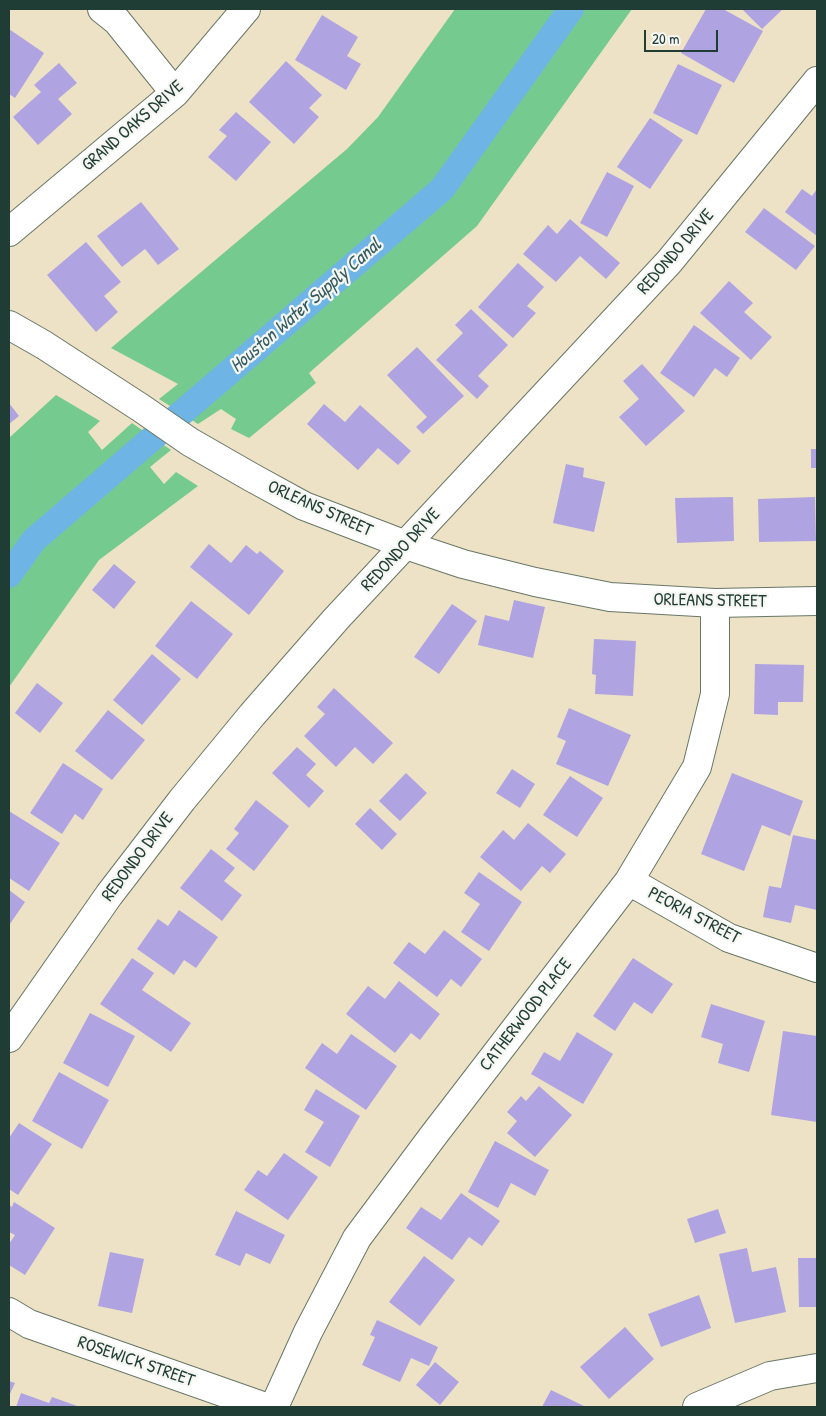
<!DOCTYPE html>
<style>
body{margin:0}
#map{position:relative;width:826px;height:1416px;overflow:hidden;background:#ede2c5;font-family:"Patrick Hand",sans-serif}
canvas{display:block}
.frame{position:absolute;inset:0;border:10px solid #1f3d34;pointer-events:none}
.scale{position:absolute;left:644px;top:30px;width:74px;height:22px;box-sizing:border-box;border:2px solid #1f3d34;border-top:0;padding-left:6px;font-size:15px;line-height:18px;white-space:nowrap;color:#1f3d34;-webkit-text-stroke:4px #f6f6f2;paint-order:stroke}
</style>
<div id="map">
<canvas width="826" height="1416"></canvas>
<div class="frame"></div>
<div class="scale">20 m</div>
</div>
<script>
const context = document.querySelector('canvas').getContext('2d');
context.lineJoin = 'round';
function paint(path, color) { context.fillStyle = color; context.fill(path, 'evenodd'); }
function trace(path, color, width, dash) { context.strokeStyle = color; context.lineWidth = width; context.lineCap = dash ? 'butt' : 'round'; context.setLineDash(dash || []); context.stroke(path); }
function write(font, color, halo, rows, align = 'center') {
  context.font = font + ' "Patrick Hand",sans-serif'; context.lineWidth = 4.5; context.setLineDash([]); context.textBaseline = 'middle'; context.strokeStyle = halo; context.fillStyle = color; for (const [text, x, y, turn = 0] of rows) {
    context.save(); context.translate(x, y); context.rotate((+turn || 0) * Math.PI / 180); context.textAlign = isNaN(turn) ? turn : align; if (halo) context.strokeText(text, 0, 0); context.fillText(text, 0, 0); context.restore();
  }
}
const green = new Path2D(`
 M455,9H632L477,226L309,373L316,383L249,438L231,429L236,419L221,409L198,424L159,399L178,384L111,348L347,149L378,117Z
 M56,395L100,421L88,432L102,450L132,423L171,450L150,467L164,484L176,472L198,486L99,560L9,687V438Z`);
const canal = new Path2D(`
 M9,575L34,540L442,189L571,9`);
const building = new Path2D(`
 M706,9H723L763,31L734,83L681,53Z
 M742,9H783L762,29Z
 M322,15L358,37L347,56L361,64L346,90L295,60Z
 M9,29L44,53L15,98L9,94Z
 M286,61L322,95L309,108L319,117L294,144L249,102Z
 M59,63L77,83L58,99L72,114L38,145L13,117L41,92L34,85Z
 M678,64L722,85L697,135L653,113Z
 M236,112L271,142L236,181L208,157L227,136L219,130Z
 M650,118L683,140L650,189L617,167Z
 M607,172L634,186L607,237L580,223Z
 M802,189L812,196L817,189V236L785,212Z
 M141,202L179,249L158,265L145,249L122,267L97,236Z
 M764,208L815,246L796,270L745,232Z
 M570,219L620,263L606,279L580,256L556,282L523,254L548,225L557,234Z
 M86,242L121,282L104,296L118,312L96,332L47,275Z
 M518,263L544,287L527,306L536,313L513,338L478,307Z
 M729,281L753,303L744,312L772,337L751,360L700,313Z
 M471,309L508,345L478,376L489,386L477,399L436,360L463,333L455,325Z
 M694,325L740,358L727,377L715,368L694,397L660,373Z
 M417,347L464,396L423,434L416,427L427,417L387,375Z
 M642,364L685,411L646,446L619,417L639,399L623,381Z
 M9,403L19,416L9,424Z
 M324,404L345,422L360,405L411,451L398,465L378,448L358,470L307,424Z
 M811,449H817V468H811Z
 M566,464L584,468L583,477L605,482L594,532L553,523Z
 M733,497L734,541L677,543L675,498Z
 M815,497L816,541L759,542L758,499Z
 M209,544L231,563L246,545L257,554L260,551L284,571L249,615L190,567Z
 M114,564L136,582L114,609L92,590Z
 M514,600L545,607L533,658L478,645L485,615L509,621Z
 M191,601L233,634L197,679L155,646Z
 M452,604L477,621L439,674L414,657Z
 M594,639L636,641L633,696L595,694L596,675L592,674Z
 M152,654L181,679L142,725L113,700Z
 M755,664L804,665L803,702H778V715L754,714Z
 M37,683L63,703L40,733L15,713Z
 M334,688L393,743L373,764L355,747L336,767L304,736L325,714L317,707Z
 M569,708L631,735L608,786L556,764L566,741L557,737Z
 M108,710L145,740L112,780L75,751Z
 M297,747L316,764L306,775L324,791L309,808L272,773Z
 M63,763L103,789L83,820L75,814L62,834L30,813Z
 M512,769L535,784L520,808L496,793Z
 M406,773L427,793L400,821L379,801Z
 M732,773L803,801L790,836L762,825L744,871L701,854Z
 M570,776L603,798L577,837L543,815Z
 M256,800L289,826L254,871L226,849L239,833L234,829Z
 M370,808L397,834L382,850L355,824Z
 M9,811L60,843L29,891L9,878Z
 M528,823L566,854L550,873L542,866L521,891L480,857L503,830L514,840Z
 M793,835L817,840V910L795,905L791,923L763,917L769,886L781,888Z
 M211,849L235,868L224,881L242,895L222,921L180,888Z
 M479,872L522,902L489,951L461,932L480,904L464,893Z
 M9,890L25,902L10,924L9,923Z
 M179,910L218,937L196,968L184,960L174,975L137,949L158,919L168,926Z
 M444,930L482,959L461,987L451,979L437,997L393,963L409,942L425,954Z
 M132,958L154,973L142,990L191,1023L171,1052L100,1004Z
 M633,958L673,984L652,1014L634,1002L615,1031L593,1016Z
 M399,981L440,1014L420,1040L411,1033L395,1053L346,1014L368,986L385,999Z
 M711,1004L765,1021L749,1072L718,1063L723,1044L701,1037Z
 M90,1013L135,1036L108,1087L63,1063Z
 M783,1031L817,1036V1122L771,1115Z
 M577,1032L613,1054L583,1104L531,1074L544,1052L560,1061Z
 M351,1034L397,1066L366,1110L305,1068L322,1043L337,1054Z
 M59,1072L109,1100L82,1149L32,1121Z
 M539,1086L572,1115L535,1157L507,1133L517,1121L507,1112L521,1096L526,1101Z
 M316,1089L360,1116L330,1167L305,1152L324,1122L304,1110Z
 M19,1123L52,1144L18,1195L9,1189V1138Z
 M495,1141L549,1170L535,1196L511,1183L498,1208L468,1192Z
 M284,1153L318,1177L288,1220L244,1190L258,1170L267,1176Z
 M461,1193L500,1221L482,1246L469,1237L452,1260L406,1228L421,1207L441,1220Z
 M14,1202L55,1228L25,1275L9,1265V1244L15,1235L9,1232V1205L12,1207Z
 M718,1209L726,1233L695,1243L687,1219Z
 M236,1211L285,1235L270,1264L246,1253L240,1266L215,1255Z
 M747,1248L752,1272L776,1267L786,1312L735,1323L719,1254Z
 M110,1252L144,1259L132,1313L98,1306Z
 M424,1256L455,1280L420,1326L389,1302Z
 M798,1258H817V1307H799Z
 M699,1295L711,1328L661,1347L648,1314Z
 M377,1320L438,1347L429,1366L411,1358L400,1382L362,1365L375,1337L370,1335Z
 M625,1327L654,1359L609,1399L580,1367Z
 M435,1362L459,1382L440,1405L416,1385Z
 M9,1381L15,1383L9,1396Z
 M551,1390L586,1407H542Z
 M21,1393L49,1403L52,1397L80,1407H16Z`);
const street = new Path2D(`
 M102,9L117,21L175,93
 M9,232L175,93L246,9
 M9,325L44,345L141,408L190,442L251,477L304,506L406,545L463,564L535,582L610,597L715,603L817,601
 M629,881L729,938L817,968
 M9,1038L109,895L182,800L252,715L336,619L669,262L817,81
 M9,1312L29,1324L265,1407
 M274,1407L308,1332L357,1238L433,1136L629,881L697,767L715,694V603
 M697,1407L770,1376L817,1368`);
const streetNames = [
 ["GRAND OAKS DRIVE",133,126,-41],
 ["REDONDO DRIVE",676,252,-49],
 ["ORLEANS STREET",320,509,24],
 ["REDONDO DRIVE",401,550,-47],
 ["ORLEANS STREET",710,601,1],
 ["REDONDO DRIVE",138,857,-53],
 ["PEORIA STREET",694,916,28],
 ["CATHERWOOD PLACE",526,1015,-52],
 ["ROSEWICK STREET",136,1362,19]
];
const waterNames = [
 ["Houston Water Supply Canal",306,306,-41]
];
paint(green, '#75ca8f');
trace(canal, '#6eb5e5', 26);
paint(building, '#afa4e1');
trace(street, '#677767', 30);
trace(street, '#fff', 28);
write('18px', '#1f3d34', '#f6f6f2', streetNames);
write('italic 19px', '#335b60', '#f6f6f2', waterNames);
</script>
